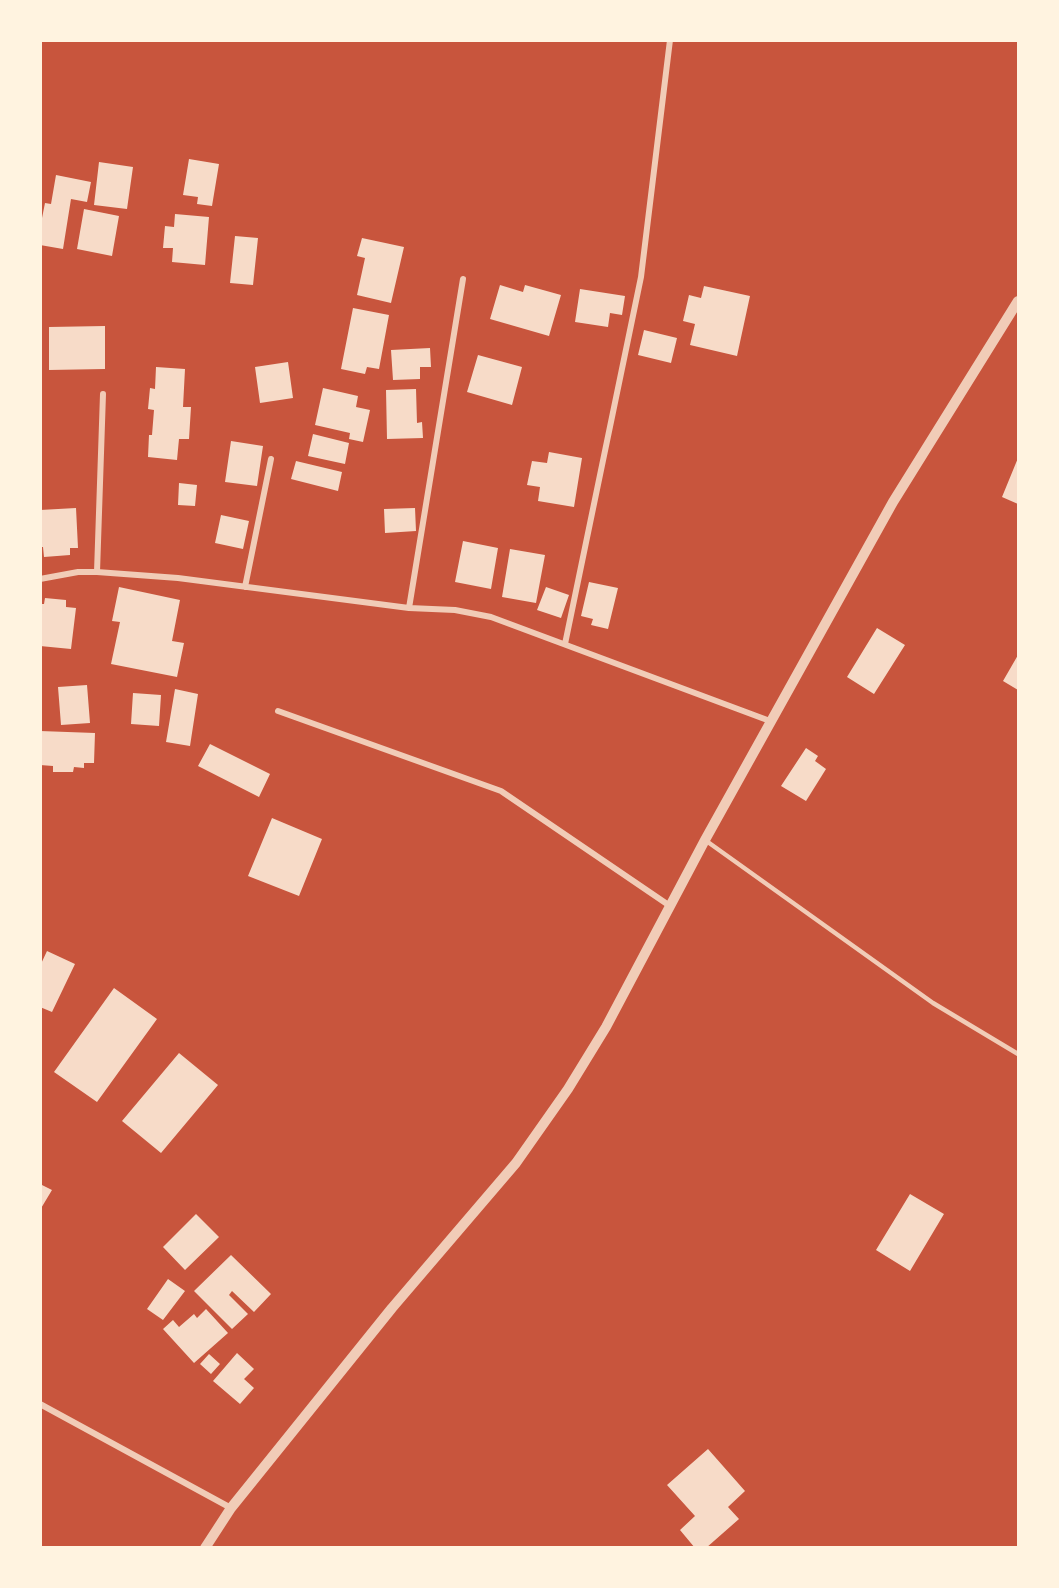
<!DOCTYPE html>
<style>
body{margin:0}
#map{position:relative;width:1059px;height:1588px;overflow:hidden;background:#c8553d;font-family:Figtree,sans-serif}
canvas{display:block}
.frame{position:absolute;inset:0;border:42px solid #fff3e0;pointer-events:none}
</style>
<div id="map">
<canvas width="1059" height="1588"></canvas>
<div class="frame"></div>
</div>
<script>
const context = document.querySelector('canvas').getContext('2d');
context.lineJoin = 'round';
function paint(path, color) { context.fillStyle = color; context.fill(path, 'evenodd'); }
function trace(path, color, width, dash) { context.strokeStyle = color; context.lineWidth = width; context.lineCap = dash ? 'butt' : 'round'; context.setLineDash(dash || []); context.stroke(path); }
const building = new Path2D(`
 M189,159L219,164L212,206L197,204L198,197L183,195Z
 M99,162L133,167L127,209L94,205Z
 M56,175L91,182L87,202L71,199L63,249L40,245V228L45,203L51,204Z
 M84,209L119,216L112,256L77,249Z
 M175,214L209,217L205,265L172,262L173,248H163L165,226L174,227Z
 M235,236L258,238L253,285L230,283Z
 M362,238L404,247L391,303L357,295L365,258L357,256Z
 M500,285L523,292L525,285L561,295L549,336L490,319Z
 M704,286L750,296L737,356L690,345L695,324L683,321L689,295L701,298Z
 M580,289L625,296L622,315L610,313L608,327L575,322Z
 M353,308L389,315L379,369L367,367L365,374L341,369Z
 M105,326V369L49,370V327Z
 M644,330L677,338L671,363L638,355Z
 M430,348L431,367H420V379L393,380L391,350Z
 M478,355L522,367L512,405L467,392Z
 M288,362L293,398L260,403L255,367Z
 M156,367L185,369L183,407H191L189,439H179L177,460L148,457L149,435H152L154,410L148,409L150,388L155,389Z
 M323,388L358,396L356,407L370,410L363,442L349,439L350,433L315,425Z
 M416,389L417,423L422,422L423,438L387,439L386,390Z
 M313,434L349,443L345,464L308,456Z
 M231,441L263,446L257,486L225,482Z
 M549,452L582,458L574,507L538,501L540,487L527,485L532,461L547,463Z
 M1018,458V504L1002,497Z
 M296,461L342,472L338,491L291,479Z
 M179,483L197,485L195,506L178,505Z
 M76,508L78,548H70V555L44,557L43,547H40V510Z
 M415,508L416,531L385,533L384,509Z
 M221,515L249,521L243,549L215,543Z
 M463,541L498,548L491,589L455,582Z
 M510,549L545,555L536,603L502,597Z
 M589,582L618,588L608,629L591,625L593,619L581,616Z
 M119,587L180,600L172,641L184,643L177,677L111,664L120,622L112,621Z
 M546,587L569,595L561,618L537,610Z
 M45,598L66,600V607L76,608L71,649L40,646V604H44Z
 M877,628L905,645L874,694L847,677Z
 M1018,655V690L1003,681Z
 M87,685L90,723L61,725L58,687Z
 M175,689L198,694L190,746L166,742Z
 M133,693L161,695L159,726L131,724Z
 M40,731L95,733L94,763H84V768L74,767L73,772H53V766L40,765Z
 M210,744L270,774L259,797L198,766Z
 M806,748L818,756L815,761L826,769L806,801L781,786Z
 M272,818L322,839L299,896L248,876Z
 M47,951L75,964L52,1012L40,1007V966Z
 M114,988L157,1019L97,1102L54,1072Z
 M179,1053L218,1085L161,1153L122,1121Z
 M40,1184L52,1190L40,1210Z
 M910,1194L944,1214L910,1271L876,1250Z
 M196,1214L219,1237L185,1270L163,1247Z
 M231,1255L271,1294L254,1312L232,1291L229,1295L248,1314L232,1329L194,1291Z
 M168,1279L185,1291L163,1320L147,1309Z
 M206,1309L228,1333L194,1363L163,1329L173,1320L179,1327L194,1314L197,1318Z
 M237,1353L254,1369L244,1379L254,1388L240,1404L213,1381Z
 M209,1354L220,1364L211,1374L200,1364Z
 M708,1449L745,1491L728,1507L739,1519L706,1548H695L680,1530L695,1516L667,1485Z`);
const service = new Path2D(`
 M705,840L933,1003L1018,1054`);
const minor = new Path2D(`
 M97,572L103,394
 M40,579L78,572H97L178,578L409,608L455,610L491,617L770,721
 M245,587L271,459
 M409,608L463,279
 M565,644L641,277L670,40
 M278,711L501,791L670,906
 M40,1404L231,1508`);
const tertiary = new Path2D(`
 M205,1548L231,1508L392,1308L516,1163L568,1089L606,1027L705,840L893,502L1018,301`);
paint(building, '#f7dbc8');
trace(service, '#f1ccb7', 4.5);
trace(minor, '#f1ccb7', 6);
trace(tertiary, '#f1ccb7', 10);
</script>
